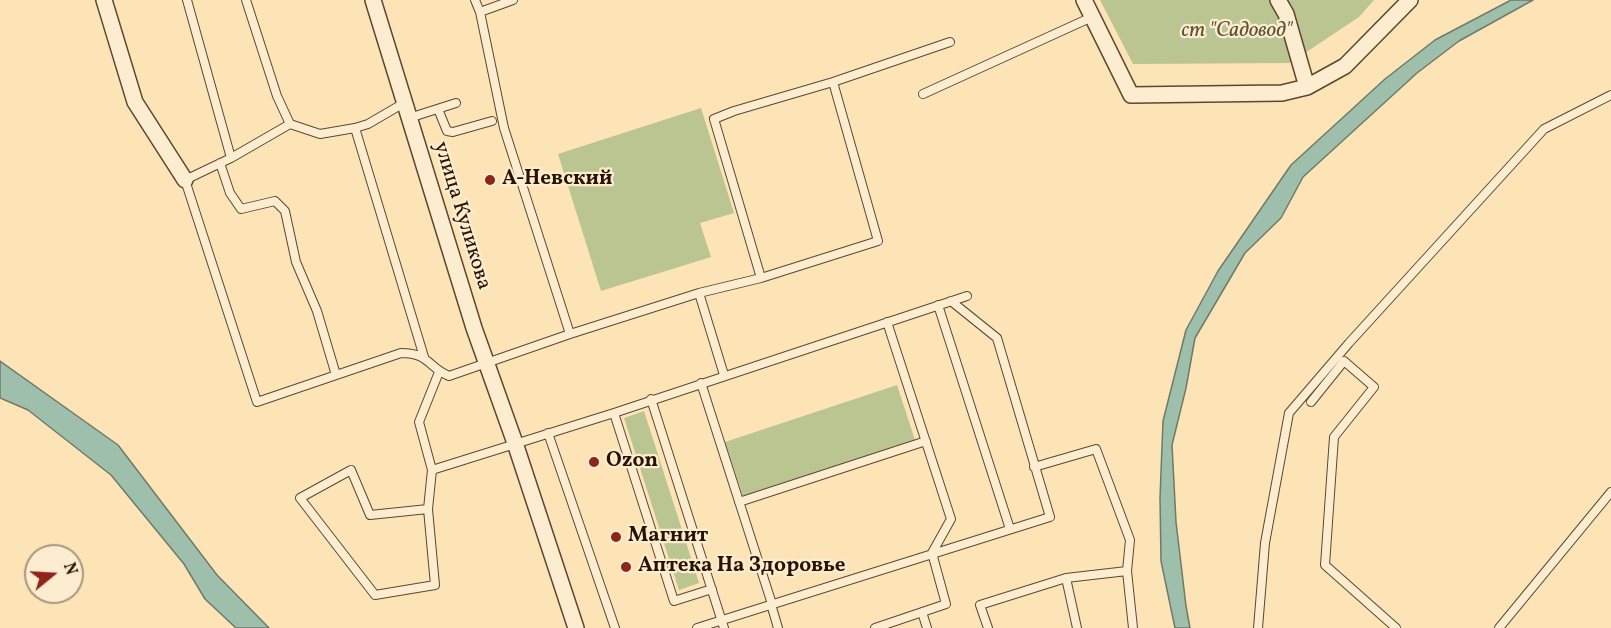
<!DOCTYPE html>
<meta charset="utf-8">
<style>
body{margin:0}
#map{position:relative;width:1611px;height:628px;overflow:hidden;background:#fce4b7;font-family:Vollkorn,serif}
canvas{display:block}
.north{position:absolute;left:24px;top:544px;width:60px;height:60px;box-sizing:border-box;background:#fdedd0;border:2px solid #a8957d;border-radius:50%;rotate:72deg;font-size:16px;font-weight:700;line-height:24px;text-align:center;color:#281200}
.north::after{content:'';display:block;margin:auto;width:21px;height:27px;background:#8f2418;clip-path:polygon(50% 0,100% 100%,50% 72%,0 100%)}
</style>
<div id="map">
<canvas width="1611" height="628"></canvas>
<div class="north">N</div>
</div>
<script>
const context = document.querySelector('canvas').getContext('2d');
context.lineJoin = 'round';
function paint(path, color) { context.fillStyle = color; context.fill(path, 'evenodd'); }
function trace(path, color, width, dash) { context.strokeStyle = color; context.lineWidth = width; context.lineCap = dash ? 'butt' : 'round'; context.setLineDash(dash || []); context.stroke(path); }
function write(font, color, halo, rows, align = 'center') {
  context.font = font + ' Vollkorn,serif'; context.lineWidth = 4.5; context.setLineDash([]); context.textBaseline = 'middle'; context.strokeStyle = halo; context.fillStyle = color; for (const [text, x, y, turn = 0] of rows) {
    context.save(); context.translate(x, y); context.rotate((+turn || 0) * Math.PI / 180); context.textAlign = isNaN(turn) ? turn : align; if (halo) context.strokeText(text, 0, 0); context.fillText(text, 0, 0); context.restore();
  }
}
const green = new Path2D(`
 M1100,0H1374L1359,17L1290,63L1133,64Z
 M701,108L734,213L700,223L711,257L601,291L558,154Z
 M897,385L915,440L743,496L725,442Z
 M644,411L699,583L679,590L624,418Z`);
const water = new Path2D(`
 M1511,0H1533L1459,41L1417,73L1303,177L1281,218L1245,253L1195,338L1186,388L1172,445L1176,522L1186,606L1190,628H1175L1161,561L1160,498L1163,421L1186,330L1218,271L1291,165L1385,79L1435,40Z
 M0,361L118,445L217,575L269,628H236L205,599L184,564L111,475L28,410L0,398Z`);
const service = new Path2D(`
 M187,0L231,158L185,180L257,402L401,353C430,353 427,367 449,376L570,334L699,293L761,278L878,241L833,82
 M246,0L277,96L290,124L320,134L355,128L368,124L404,103
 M475,0L480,12L504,128L570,334
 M480,12L513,0
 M923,94L1092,17
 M438,109L447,131L453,132L492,121
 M409,118L456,103
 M355,128L424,357
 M231,158L290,124
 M220,163L230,193L241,209L275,201L285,211L296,262L317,311L336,375
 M761,278L714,119L734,111L833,82L950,42
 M699,293L724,375
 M938,305L1010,529
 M701,383L772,604
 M651,399L724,628
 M1311,402L1344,361L1374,387L1334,437L1325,565L1396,628
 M614,413L674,601L712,589
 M548,433L615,628
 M432,470L419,422L439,372
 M739,502L926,441
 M428,509L370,515L351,470L300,498L375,595L435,585L428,509L432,470L614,413L967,296
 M1127,571L1133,628
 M1066,578L1077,628
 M771,604L778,628
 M922,612L927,628
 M697,628L1050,517L997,338L951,301
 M875,628L946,604L932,553L951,519L887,322
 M988,628L980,605L1066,578L1127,571L1130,540L1096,449L1034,467
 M1258,628L1265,543L1289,413L1349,343L1544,129L1611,95
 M1499,628L1611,492`);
const minor = new Path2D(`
 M104,0L135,102L185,180
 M373,0L474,328L515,443L576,628
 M1084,0L1131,95L1282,93L1307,87L1345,66L1410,0
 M1278,0L1286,14L1307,87`);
const markers = [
 [490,180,6,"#8f2418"],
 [594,462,6,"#8f2418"],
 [616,537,6,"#8f2418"],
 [626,567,6,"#8f2418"]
];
const parkNames = [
 ["ст \"Садовод\"",1237,32]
];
const poiNames = [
 ["А-Невский",502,180],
 ["Ozon",606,462],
 ["Магнит",628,537],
 ["Аптека На Здоровье",638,567]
];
const streetNames = [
 ["улица Куликова",461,216,73]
];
paint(green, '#bac592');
paint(water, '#9fbfad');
trace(water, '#6f7a68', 1.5);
trace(service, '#5d462e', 10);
trace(minor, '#5d462e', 18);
trace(service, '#fdedd0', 8);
trace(minor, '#fdedd0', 15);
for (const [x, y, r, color] of markers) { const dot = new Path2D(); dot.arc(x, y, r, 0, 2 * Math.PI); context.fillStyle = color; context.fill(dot); trace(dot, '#fdedd0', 2); }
write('italic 21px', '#5b5133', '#fdedd0', parkNames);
write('bold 21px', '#281200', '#fdedd0', poiNames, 'left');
write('21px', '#281200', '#fdedd0', streetNames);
</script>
